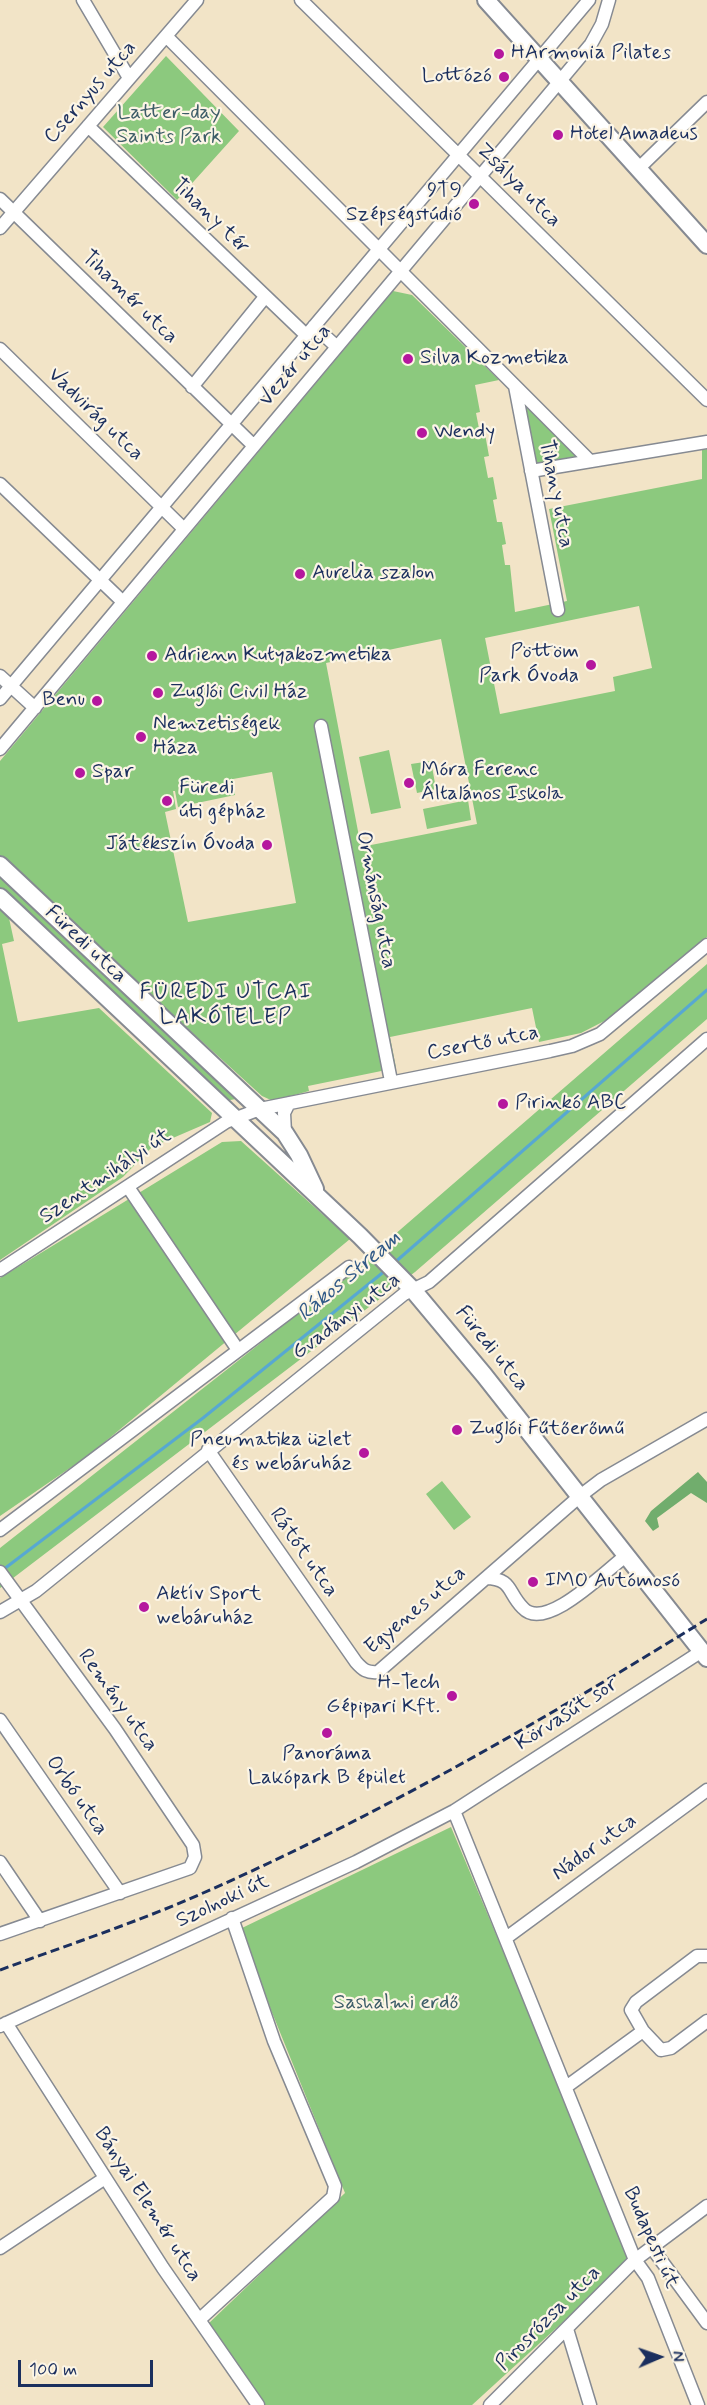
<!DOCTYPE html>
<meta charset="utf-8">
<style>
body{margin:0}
#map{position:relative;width:707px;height:2405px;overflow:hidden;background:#f2e4c7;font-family:Mynerve,sans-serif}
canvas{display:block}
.north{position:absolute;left:629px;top:2327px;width:60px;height:60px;-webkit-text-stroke:4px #fcf5e5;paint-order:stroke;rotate:88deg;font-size:16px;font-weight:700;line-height:24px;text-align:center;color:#1b2f5e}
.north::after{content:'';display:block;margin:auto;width:21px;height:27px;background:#1b2f5e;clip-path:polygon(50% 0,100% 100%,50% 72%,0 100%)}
.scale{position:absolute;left:18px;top:2360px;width:135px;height:27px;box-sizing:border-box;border:3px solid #1b2f5e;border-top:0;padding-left:8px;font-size:18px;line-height:21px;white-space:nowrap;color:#1b2f5e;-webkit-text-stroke:4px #fcf5e5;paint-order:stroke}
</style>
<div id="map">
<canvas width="707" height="2405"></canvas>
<div class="north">N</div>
<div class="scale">100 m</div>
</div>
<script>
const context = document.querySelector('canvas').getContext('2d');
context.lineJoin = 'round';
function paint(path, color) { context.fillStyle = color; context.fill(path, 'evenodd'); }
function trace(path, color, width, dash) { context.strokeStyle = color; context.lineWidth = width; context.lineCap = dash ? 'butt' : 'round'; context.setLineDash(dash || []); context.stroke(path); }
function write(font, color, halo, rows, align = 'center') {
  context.font = font + ' Mynerve,sans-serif'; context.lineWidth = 4.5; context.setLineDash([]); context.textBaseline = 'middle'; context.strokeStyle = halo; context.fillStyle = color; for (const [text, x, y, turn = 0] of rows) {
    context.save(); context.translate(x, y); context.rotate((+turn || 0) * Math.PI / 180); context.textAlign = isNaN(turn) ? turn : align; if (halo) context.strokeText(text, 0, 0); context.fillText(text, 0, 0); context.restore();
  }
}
const green = new Path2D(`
 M166,56L239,131L177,200L103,127Z
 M393,291L412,295L499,380L475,385L480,412L476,413L480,434H485L489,456L484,457L488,478L493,477L497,499L493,500L497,522H502L506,544L502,545L505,565H510L515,612L567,601L549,509L702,479V450L707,449V937L618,1014L581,1033L539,1042L532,1008L390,1037L396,1068L308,1086L309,1091L273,1101L262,1096L0,858V761ZM639,606L652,668L613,677L615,691L500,714L485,638ZM441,639L477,824L361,847L326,663ZM272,772L296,903L188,922L165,812L176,809L173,791H175L178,807L235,795L233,779Z
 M525,405L580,458L537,465Z
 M389,750L401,808L371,814L359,757Z
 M431,761L436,789L417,793L411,764Z
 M468,800L471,820L427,829L423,809Z
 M0,872L241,1098L225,1101L0,890Z
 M0,903L7,909L14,941L2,944L18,1022L99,1008L212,1113L210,1122L152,1147L123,1177L0,1260Z
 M707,964V1019L415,1272L0,1588V1548L356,1268Z
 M241,1141L350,1239L89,1455L0,1516V1278L222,1142Z
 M442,1481L471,1517L454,1530L426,1494Z
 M451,1827L632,2259L472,2405H264L208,2324L345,2193L271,2010L242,1928Z`);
const forest = new Path2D(`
 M698,1472L707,1482V1503L691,1493L657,1518L659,1527L653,1531L645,1521L651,1511Z`);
const stream = new Path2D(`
 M393,1264L707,990
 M4,1569L203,1418L386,1270`);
const minor = new Path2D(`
 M83,0L129,78
 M301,0L707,400
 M166,36L590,461
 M88,126L306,335
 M638,169L707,102
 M0,199L254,446
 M0,228L197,0
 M314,326L337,347
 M0,349L184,529
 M515,386L558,610
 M192,387L265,297
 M531,471L707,442
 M0,484L123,602
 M0,676L35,708
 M0,699L589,0
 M321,726L391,1081
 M0,749L591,44L602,24L609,0
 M285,1133L284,1113L289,1103
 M128,1187L238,1350
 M0,1270L226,1122L260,1109L550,1051L572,1046L600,1034L707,945
 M208,1450L356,1662C363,1670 367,1673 378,1672L580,1496L601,1480L707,1419
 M0,1530L349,1267
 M0,1572L115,1729L193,1845L195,1857L190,1868L0,1934
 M486,1578C513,1579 507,1592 523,1608C546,1633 607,1569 627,1555
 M0,1612L36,1591L404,1294L429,1282L707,1039
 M0,1720L120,1893
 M454,1811L635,2260L648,2278L698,2405
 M0,1862L40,1921
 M506,1938L707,1790
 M707,1956H697L636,2002L631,2010L643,2031L661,2050L671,2048L707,2021
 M6,2023L163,2268L258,2405
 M0,2026L356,1862L454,1811L702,1651
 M566,2087L643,2031
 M0,2248L105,2178
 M652,2248L707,2323
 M199,2320L333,2197L335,2186L274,2041L232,1918
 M567,2329L590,2405
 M490,2405L635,2260L707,2206`);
const major = new Path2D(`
 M486,0L707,245
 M0,865L285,1133L299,1155L315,1189
 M0,897L360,1236L413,1290L484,1375L707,1658`);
const rail = new Path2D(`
 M0,1970C62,1947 126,1926 187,1900C368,1822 540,1722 707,1619`);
const markers = [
 [499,54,6,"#b5179e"],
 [504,77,6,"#b5179e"],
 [558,135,6,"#b5179e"],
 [474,204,6,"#b5179e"],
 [408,359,6,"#b5179e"],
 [422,433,6,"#b5179e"],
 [300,574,6,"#b5179e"],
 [152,656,6,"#b5179e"],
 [591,665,6,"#b5179e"],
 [158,693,6,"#b5179e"],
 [97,701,6,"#b5179e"],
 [141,737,6,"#b5179e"],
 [80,773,6,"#b5179e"],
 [409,783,6,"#b5179e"],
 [167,801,6,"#b5179e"],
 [267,845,6,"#b5179e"],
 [503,1104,6,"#b5179e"],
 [457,1430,6,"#b5179e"],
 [364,1453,6,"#b5179e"],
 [533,1582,6,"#b5179e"],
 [144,1607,6,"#b5179e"],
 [452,1696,6,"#b5179e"],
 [327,1733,6,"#b5179e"]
];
const poiNames = [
 ["HArmonia Pilates",511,54],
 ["Lottózó",492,77,"right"],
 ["Hotel Amadeus",570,135],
 ["9T9",462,192,"right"],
 ["Szépségstúdió",462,216,"right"],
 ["Silva Kozmetika",420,359],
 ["Wendy",434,433],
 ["Aurelia szalon",312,574],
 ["Pöttöm",579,653,"right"],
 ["Park Óvoda",579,677,"right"],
 ["Adrienn Kutyakozmetika",164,656],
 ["Zuglói Civil Ház",170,693],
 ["Benu",85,701,"right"],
 ["Nemzetiségek",153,725],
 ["Háza",153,749],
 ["Móra Ferenc",421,771],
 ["Általános Iskola",421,795],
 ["Spar",92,773],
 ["Füredi",179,789],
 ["úti gépház",179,813],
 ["Játékszín Óvoda",255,845,"right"],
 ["Pirinkó ABC",515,1104],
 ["Zuglói Fűtőerőmű",469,1430],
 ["Pneumatika üzlet",352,1441,"right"],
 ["és webáruház",352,1465,"right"],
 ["IMO Autómosó",545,1582],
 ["Aktív Sport",156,1595],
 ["webáruház",156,1619],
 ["H-Tech",440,1684,"right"],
 ["Gépipari Kft.",440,1708,"right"],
 ["Panoráma",327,1755,"center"],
 ["Lakópark B épület",327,1779,"center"]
];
const streetNames = [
 ["Csernyus utca",91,93,-49],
 ["Zsálya utca",518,186,45],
 ["Tihany tér",210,217,44],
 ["Tihamér utca",129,298,44],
 ["Vezér utca",296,366,-50],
 ["Vadvirág utca",95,415,44],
 ["Tihany utca",555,494,79],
 ["Ormánság utca",375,900,79],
 ["Füredi utca",85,945,43],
 ["Csertő utca",483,1044,-11],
 ["Szentmihályi út",106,1177,-34],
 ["Gvadányi utca",347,1317,-37],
 ["Füredi utca",491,1349,51],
 ["Rátót utca",303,1553,55],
 ["Egyenes utca",416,1611,-40],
 ["Remény utca",117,1701,54],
 ["Körvasút sor",567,1715,-33],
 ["Orbó utca",76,1796,55],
 ["Nádor utca",595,1848,-36],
 ["Szolnoki út",223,1902,-25],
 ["Bányai Elemér utca",147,2205,57],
 ["Budapesti út",650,2238,66],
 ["Pirosrózsa utca",549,2319,-45]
];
const parkNames = [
 ["Latter-day",169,114],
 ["Saints Park",169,138],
 ["Sashalmi erdő",396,2004]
];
const neighbourhoodNames = [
 ["FÜREDI UTCAI",226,993],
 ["LAKÓTELEP",226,1018]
];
const waterNames = [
 ["Rákos Stream",350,1277,-40]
];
paint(green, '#8cc97e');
paint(forest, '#71ad6d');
trace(stream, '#57a8d2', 3);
trace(minor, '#868a92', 15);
trace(major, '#868a92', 20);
trace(minor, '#fff', 12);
trace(major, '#fff', 16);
trace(rail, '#1b2f5e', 3, [9, 4.5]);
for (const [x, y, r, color] of markers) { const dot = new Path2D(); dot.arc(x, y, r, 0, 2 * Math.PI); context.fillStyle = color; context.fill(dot); trace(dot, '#fcf5e5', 2); }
write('21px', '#1b2f5e', '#fcf5e5', poiNames, 'left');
write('21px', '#1b2f5e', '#fcf5e5', streetNames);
write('21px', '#3d5d68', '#fcf5e5', parkNames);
context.letterSpacing = '1.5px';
write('22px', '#1b2f5e', '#fcf5e5', neighbourhoodNames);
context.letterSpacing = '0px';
write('italic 22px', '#305987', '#fcf5e5', waterNames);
</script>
